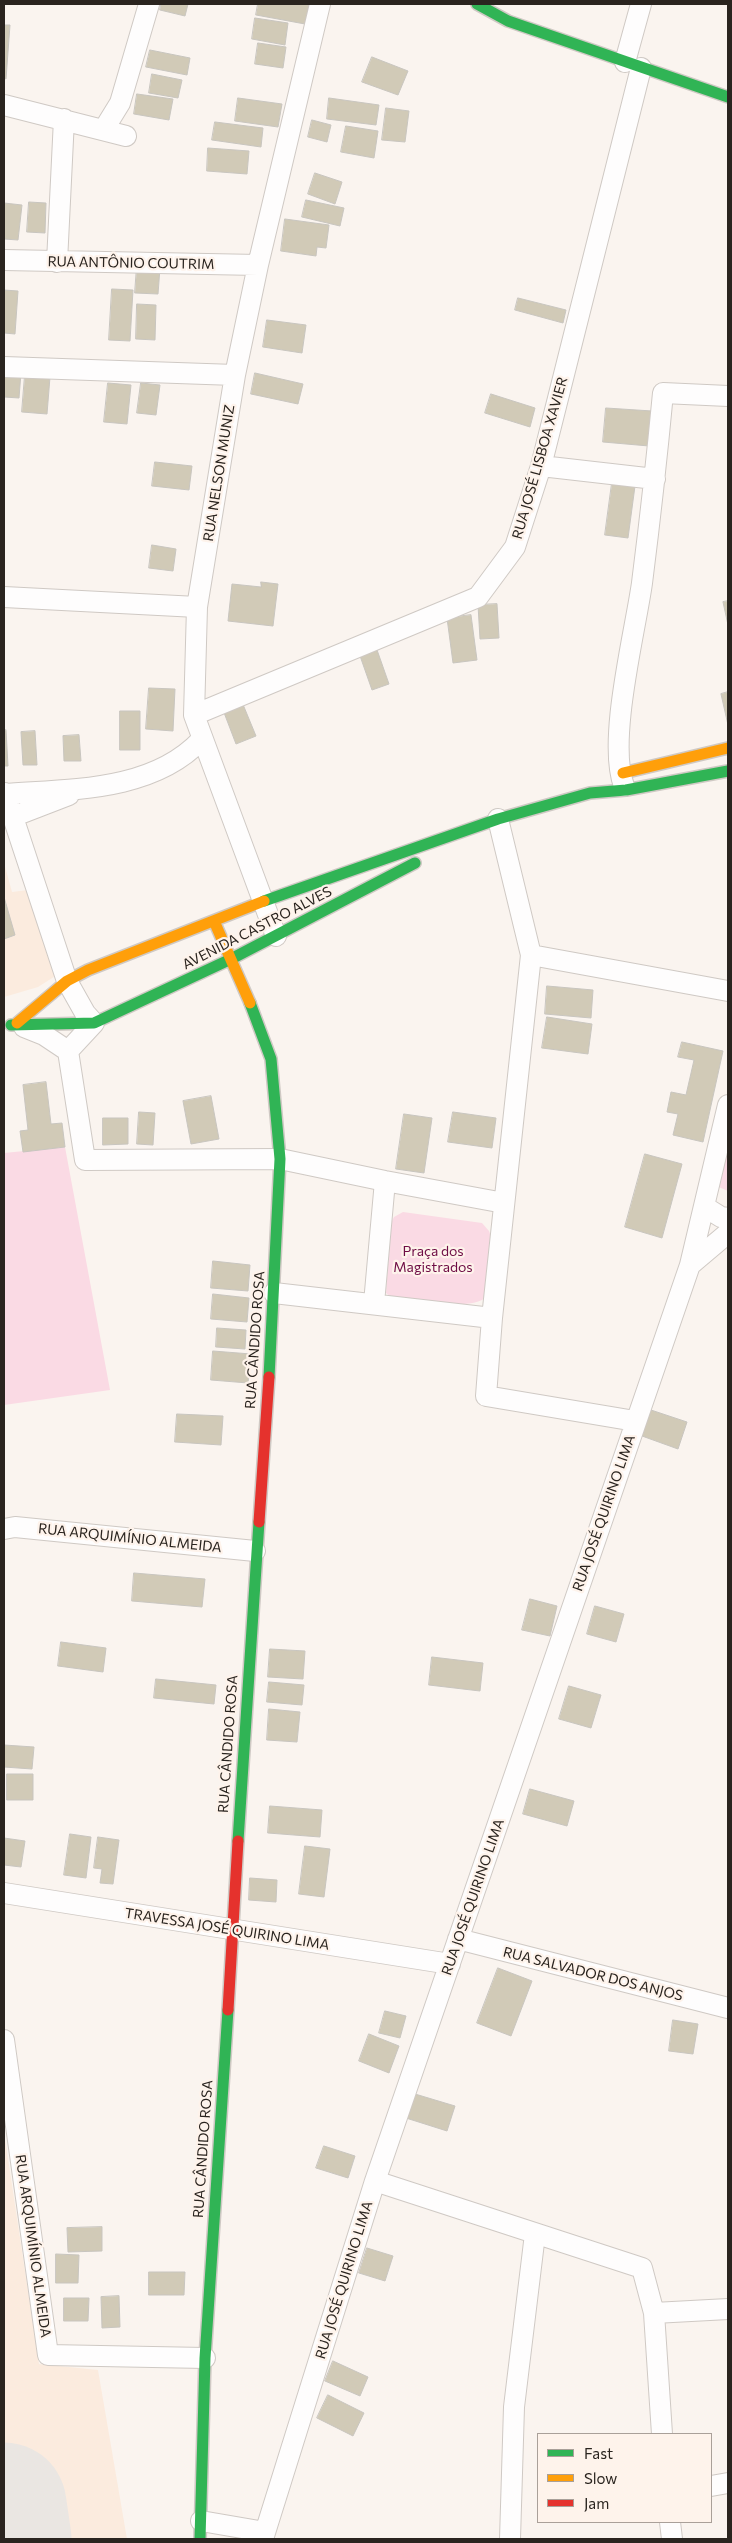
<!DOCTYPE html>
<meta charset="utf-8">
<style>
body{margin:0}
#map{position:relative;width:732px;height:2543px;overflow:hidden;background:#faf4ef;font-family:Commissioner,sans-serif}
canvas{display:block}
.frame{position:absolute;inset:0;border:5px solid #2a241f;pointer-events:none}
.legend{position:absolute;left:537px;top:2433px;width:175px;height:90px;box-sizing:border-box;background:#fef3eb;border:1px solid #a9a099;margin:0;padding:6px 9px;list-style:none;font-size:15px;color:#2a241f}
.legend li{display:flex;align-items:center;gap:10px;height:25px}
.legend b{width:25px;border:1px solid #a9a099}
</style>
<div id="map">
<canvas width="732" height="2543"></canvas>
<div class="frame"></div>
<ul class="legend">
<li><b style="height:6px;background:#30b455"></b>Fast</li>
<li><b style="height:6px;background:#ff9f0a"></b>Slow</li>
<li><b style="height:6px;background:#e5322d"></b>Jam</li>
</ul>
</div>
<script>
const context = document.querySelector('canvas').getContext('2d');
context.lineJoin = 'round';
function paint(path, color) { context.fillStyle = color; context.fill(path, 'evenodd'); }
function trace(path, color, width, dash) { context.strokeStyle = color; context.lineWidth = width; context.lineCap = dash ? 'butt' : 'round'; context.setLineDash(dash || []); context.stroke(path); }
function write(font, color, halo, rows, align = 'center') {
  context.font = font + ' Commissioner,sans-serif'; context.lineWidth = 4.5; context.setLineDash([]); context.textBaseline = 'middle'; context.strokeStyle = halo; context.fillStyle = color; for (const [text, x, y, turn = 0] of rows) {
    context.save(); context.translate(x, y); context.rotate((+turn || 0) * Math.PI / 180); context.textAlign = isNaN(turn) ? turn : align; if (halo) context.strokeText(text, 0, 0); context.fillText(text, 0, 0); context.restore();
  }
}
const built = new Path2D(`
 M4,863L12,892L28,890L57,975L38,987L4,997Z
 M4,2132L39,2364L98,2370L127,2539H4Z`);
const green = new Path2D(`
 M728,1133V1191L714,1185Z
 M65,1147L110,1390L4,1405V1153Z
 M403,1212L482,1223L489,1231L492,1239L488,1296C472,1312 416,1301 393,1299L386,1293L391,1223L394,1217Z`);
const runway = new Path2D(`
 M4,2505L9,2539`);
const building = new Path2D(`
 M161,4H188L185,16L160,10Z
 M258,4H309L305,24L256,15Z
 M255,18L288,23L285,45L252,39Z
 M4,25H10L6,79L4,78Z
 M258,43L286,47L283,68L255,64Z
 M150,50L190,58L187,75L146,67Z
 M372,57L408,71L398,95L362,82Z
 M152,74L182,80L178,98L149,93Z
 M137,94L173,99L169,120L134,114Z
 M238,98L282,104L278,127L235,121Z
 M329,98L379,105L376,125L327,119Z
 M386,108L409,111L405,142L382,140Z
 M312,120L331,125L327,142L308,137Z
 M215,122L263,128L261,147L212,140Z
 M346,126L378,131L374,158L341,152Z
 M208,148L249,151L247,174L207,171Z
 M315,173L342,182L335,204L308,194Z
 M306,200L344,208L340,226L302,217Z
 M29,202L46,203L45,233L27,232Z
 M4,203L22,205L18,240L4,239Z
 M285,219L329,225L326,248L317,247L316,256L281,251Z
 M137,266L160,268L158,294L135,293Z
 M112,289L133,290L130,341L109,340Z
 M4,290L18,291L15,334L4,333Z
 M518,298L566,310L563,323L515,310Z
 M137,304L156,305L155,340L136,339Z
 M267,320L306,325L302,353L263,347Z
 M5,372L21,373L19,398L4,397Z
 M255,373L303,384L298,404L251,394Z
 M25,375L50,377L47,414L22,412Z
 M108,383L131,385L127,424L104,422Z
 M141,383L160,385L156,415L137,413Z
 M491,394L535,408L530,427L485,413Z
 M606,408L652,411L649,446L603,442Z
 M155,462L192,466L189,490L152,486Z
 M612,483L635,486L628,538L605,535Z
 M152,545L176,549L173,571L149,568Z
 M261,582L278,584L273,626L228,621L232,584L261,587Z
 M728,601V625L723,602Z
 M497,604L499,638L480,639L478,605Z
 M471,615L477,660L453,663L447,618Z
 M376,647L389,684L372,690L359,653Z
 M149,688L175,689L173,731L146,729Z
 M728,692V725L721,694Z
 M242,702L256,736L236,744L223,710Z
 M120,711H140V750H120Z
 M6,730L8,766H4V731Z
 M35,731L37,765H23L21,732Z
 M79,735L81,761H64L63,736Z
 M4,897L15,935L4,939Z
 M547,986L593,990L591,1018L545,1014Z
 M547,1017L592,1024L588,1054L542,1048Z
 M682,1042L723,1051L703,1142L673,1135L678,1114L667,1112L671,1092L686,1095L694,1060L678,1057Z
 M46,1082L51,1124L62,1123L65,1147L23,1152L20,1131L28,1130L23,1085Z
 M211,1096L219,1139L191,1144L183,1101Z
 M139,1112L155,1113L153,1145L137,1144Z
 M453,1112L496,1118L492,1148L448,1142Z
 M404,1114L432,1118L424,1173L396,1169Z
 M103,1118H128V1144L103,1145Z
 M645,1154L682,1164L662,1238L625,1227Z
 M213,1261L250,1265L248,1291L211,1288Z
 M213,1294L249,1298L247,1322L211,1319Z
 M217,1328L246,1330L245,1349L216,1347Z
 M213,1351L251,1354L248,1383L211,1380Z
 M651,1410L687,1422L678,1449L642,1436Z
 M177,1414L223,1416L221,1445L175,1442Z
 M134,1573L205,1579L202,1607L132,1601Z
 M530,1599L557,1606L550,1636L522,1630Z
 M595,1606L624,1614L616,1642L587,1634Z
 M61,1642L106,1648L103,1672L58,1666Z
 M270,1649L305,1651L303,1679L268,1677Z
 M432,1657L483,1663L480,1691L429,1685Z
 M156,1679L216,1685L214,1704L154,1698Z
 M269,1682L304,1685L302,1705L267,1702Z
 M569,1686L601,1695L591,1728L559,1719Z
 M269,1709L300,1712L297,1742L267,1740Z
 M4,1745L34,1747L32,1769L4,1767Z
 M7,1774H33V1800H7Z
 M530,1789L574,1801L567,1826L523,1814Z
 M270,1806L322,1810L320,1837L268,1833Z
 M70,1834L91,1837L86,1878L64,1875Z
 M98,1837L119,1840L113,1884L100,1883L102,1869L94,1868Z
 M4,1838L25,1841L21,1867L4,1865Z
 M305,1846L330,1849L324,1897L299,1894Z
 M250,1878L277,1880L276,1902L249,1900Z
 M498,1968L532,1981L511,2036L477,2023Z
 M385,2011L406,2016L400,2038L379,2033Z
 M673,2020L698,2024L693,2054L669,2051Z
 M369,2034L399,2046L389,2073L359,2061Z
 M415,2094L455,2106L447,2131L406,2118Z
 M324,2146L355,2156L348,2178L316,2168Z
 M102,2227V2251L68,2252L67,2228Z
 M367,2248L393,2256L385,2281L359,2273Z
 M56,2254L79,2255L78,2283H56Z
 M149,2272H185L184,2295H149Z
 M119,2296L120,2327L102,2328L101,2297Z
 M64,2298H89L88,2321H64Z
 M333,2361L368,2377L360,2396L325,2381Z
 M328,2395L364,2413L353,2436L317,2418Z`);
const street = new Path2D(`
 M625,62L641,4
 M4,105L126,136
 M104,129L120,103L149,4
 M4,260L258,265
 M57,262L64,119
 M4,367L235,375
 M541,466L655,479
 M4,597L197,607
 M194,715L478,597L515,547L541,466L641,68
 M624,786C607,741 635,633 642,583C650,520 657,457 663,393L728,396
 M5,793L67,981L85,1013L94,1023L68,1051L85,1160L280,1159L385,1181L504,1203
 M4,794C70,789 152,792 201,740
 M12,817L69,795
 M498,819L531,955L492,1318L486,1396L635,1421
 M276,936L194,715L197,607L235,375L258,265L320,4
 M531,955L728,991
 M24,1027L44,1035L68,1051
 M705,1207L721,1217L728,1218
 M690,1265L728,1233
 M274,1293L492,1318
 M374,1303L385,1181
 M4,1529L15,1527L255,1551
 M4,1893L450,1964
 M458,1939L728,2008
 M4,2040L48,2355L205,2358
 M375,2181L642,2268L654,2313L662,2434
 M654,2313L728,2309
 M711,2486L728,2483
 M201,2521L265,2532
 M670,2522L672,2539
 M263,2539L375,2181L690,1265L728,1105
 M510,2539L514,2407L535,2234`);
const fast = new Path2D(`
 M477,4L508,21L728,97
 M264,901L498,819L590,793L626,790L728,771
 M250,1003L271,1059L280,1159L269,1377
 M11,1025L94,1023L231,959L415,863
 M238,1841L259,1522
 M200,2539L205,2358L228,2010`);
const slow = new Path2D(`
 M623,773L728,748
 M214,921L250,1003
 M17,1023L67,981L88,970L264,901`);
const jam = new Path2D(`
 M259,1522L269,1377
 M228,2010L238,1841`);
const streetNames = [
 ["RUA ANTÔNIO COUTRIM",131,263,1],
 ["RUA JOSÉ LISBOA XAVIER",540,458,-74],
 ["RUA NELSON MUNIZ",219,473,-81],
 ["AVENIDA CASTRO ALVES",257,928,-27],
 ["RUA CÂNDIDO ROSA",255,1340,-86],
 ["RUA JOSÉ QUIRINO LIMA",604,1513,-71],
 ["RUA ARQUIMÍNIO ALMEIDA",130,1538,6],
 ["RUA CÂNDIDO ROSA",228,1744,-86],
 ["RUA JOSÉ QUIRINO LIMA",473,1897,-71],
 ["TRAVESSA JOSÉ QUIRINO LIMA",227,1929,9],
 ["RUA SALVADOR DOS ANJOS",593,1974,14],
 ["RUA CÂNDIDO ROSA",203,2149,-86],
 ["RUA ARQUIMÍNIO ALMEIDA",33,2246,82],
 ["RUA JOSÉ QUIRINO LIMA",344,2280,-73]
];
const parkNames = [
 ["Praça dos",433,1251],
 ["Magistrados",433,1267]
];
paint(built, '#fbebde');
paint(green, '#fadae4');
trace(runway, '#eae6e2', 125);
paint(building, '#d1cab7');
trace(building, '#c8c5bf', 1);
trace(street, '#cfc9c4', 22);
trace(fast, '#cfc9c4', 14);
trace(slow, '#cfc9c4', 14);
trace(jam, '#cfc9c4', 14);
trace(street, '#fefdfd', 20);
trace(fast, '#30b455', 11);
trace(slow, '#ff9f0a', 11);
trace(jam, '#e5322d', 11);
write('14px', '#2a241f', '#fef3eb', streetNames);
write('14px', '#6e0c45', '#fef3eb', parkNames);
</script>
